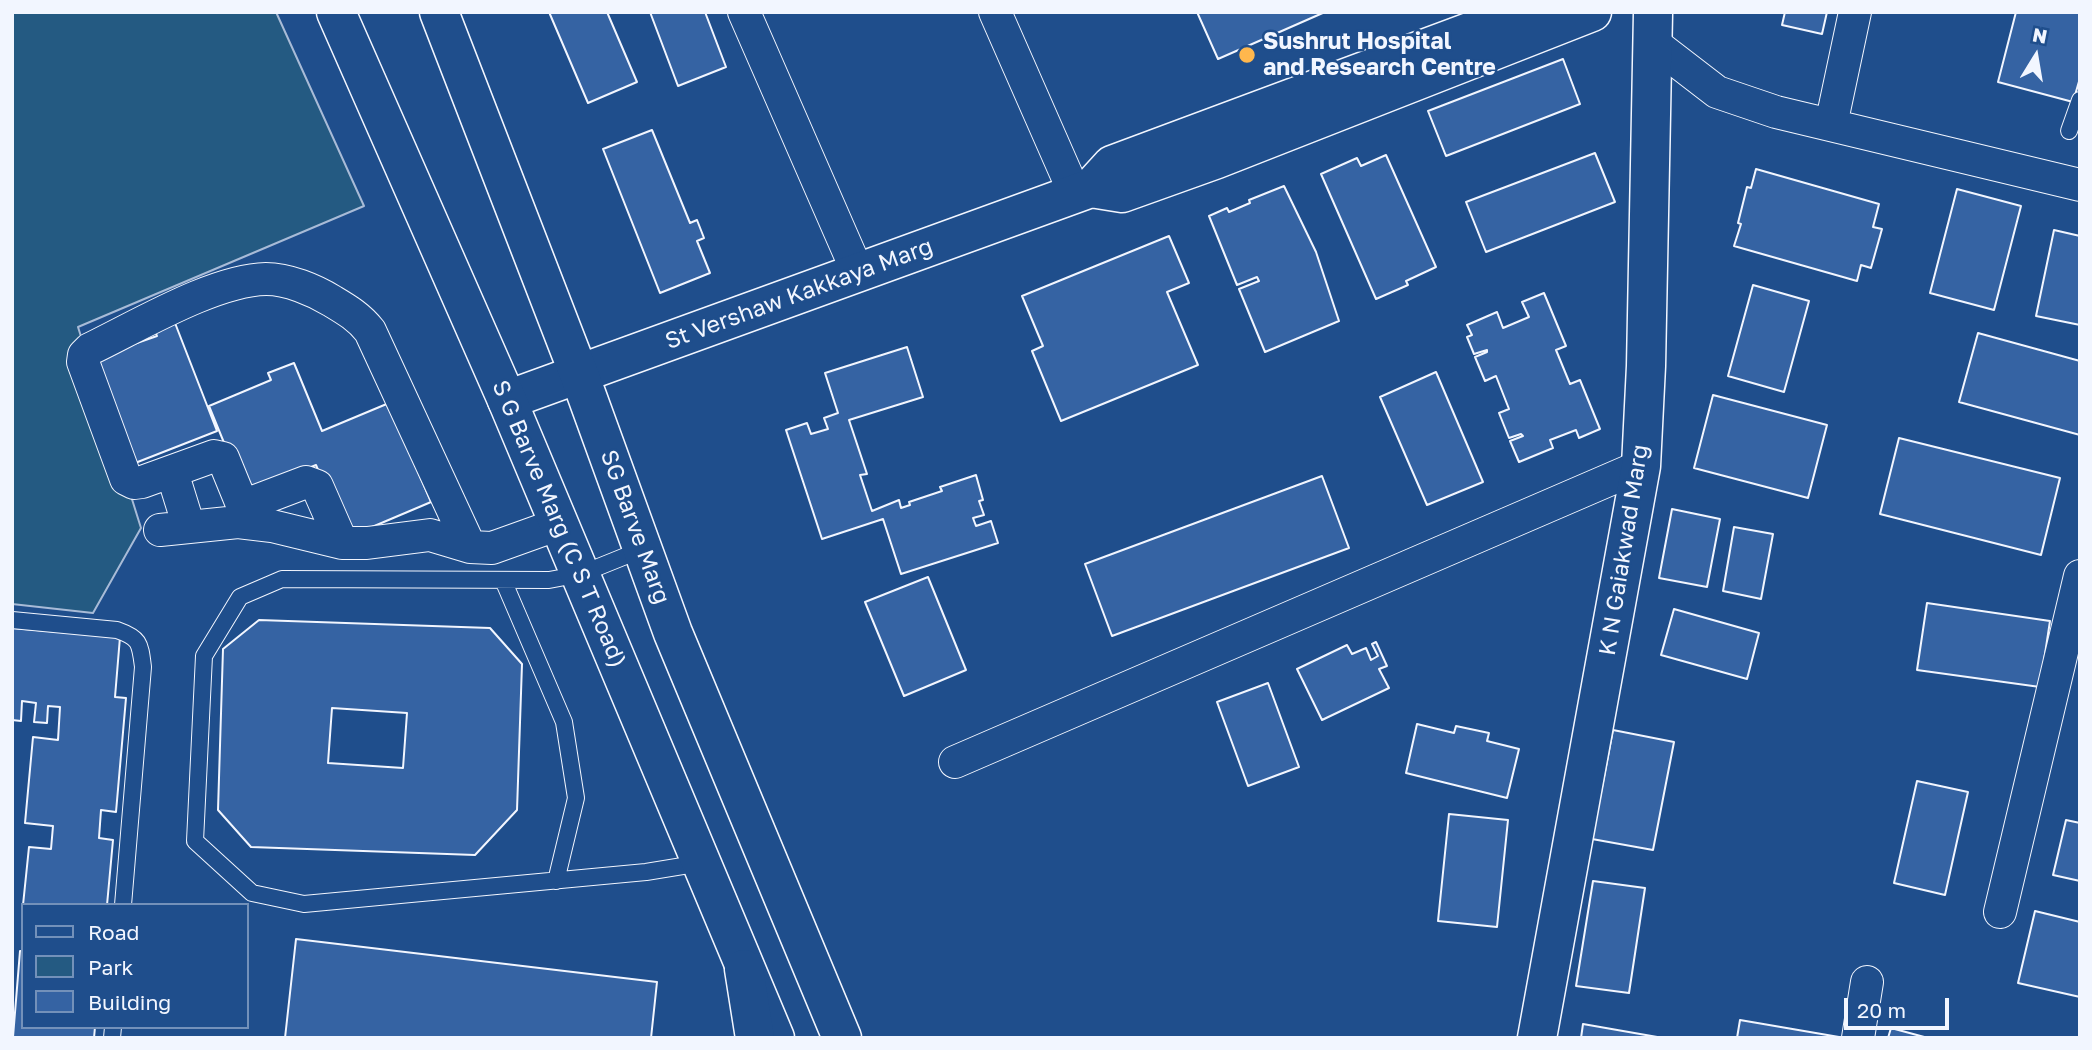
<!DOCTYPE html>
<style>
body{margin:0}
#map{position:relative;width:2092px;height:1050px;overflow:hidden;background:#1f4e8c;font-family:"Golos Text",sans-serif}
canvas{display:block}
.frame{position:absolute;inset:0;border:14px solid #f2f6ff;pointer-events:none}
.legend{position:absolute;left:21px;top:903px;width:228px;height:126px;box-sizing:border-box;background:#1f4e8c;border:2px solid #7391ba;margin:0;padding:9px 12px;list-style:none;font-size:21px;color:#f2f6ff}
.legend li{display:flex;align-items:center;gap:14px;height:35px}
.legend b{width:35px;border:2px solid #7391ba}
.north{position:absolute;left:2001px;top:21px;width:70px;height:70px;-webkit-text-stroke:5px #1f4e8c;paint-order:stroke;rotate:11deg;font-size:19px;font-weight:700;line-height:28px;text-align:center;color:#f2f6ff}
.north::after{content:'';display:block;margin:auto;width:24px;height:32px;background:#f2f6ff;clip-path:polygon(50% 0,100% 100%,50% 72%,0 100%)}
.scale{position:absolute;left:1844px;top:998px;width:105px;height:32px;box-sizing:border-box;border:4px solid #f2f6ff;border-top:0;padding-left:9px;font-size:21px;line-height:24px;white-space:nowrap;color:#f2f6ff;-webkit-text-stroke:5px #1f4e8c;paint-order:stroke}
</style>
<div id="map">
<canvas width="2092" height="1050"></canvas>
<div class="frame"></div>
<ul class="legend">
<li><b style="height:9px;background:#1f4e8c"></b>Road</li>
<li><b style="height:19px;background:#245a82"></b>Park</li>
<li><b style="height:19px;background:#3563a3"></b>Building</li>
</ul>
<div class="north">N</div>
<div class="scale">20 m</div>
</div>
<script>
const context = document.querySelector('canvas').getContext('2d');
context.lineJoin = 'round';
function paint(path, color) { context.fillStyle = color; context.fill(path, 'evenodd'); }
function trace(path, color, width, dash) { context.strokeStyle = color; context.lineWidth = width; context.lineCap = dash ? 'butt' : 'round'; context.setLineDash(dash || []); context.stroke(path); }
function write(font, color, halo, rows, align = 'center') {
  context.font = font + ' "Golos Text",sans-serif'; context.lineWidth = 5; context.setLineDash([]); context.textBaseline = 'middle'; context.strokeStyle = halo; context.fillStyle = color; for (const [text, x, y, turn = 0] of rows) {
    context.save(); context.translate(x, y); context.rotate((+turn || 0) * Math.PI / 180); context.textAlign = isNaN(turn) ? turn : align; if (halo) context.strokeText(text, 0, 0); context.fillText(text, 0, 0); context.restore();
  }
}
const green = new Path2D(`
 M12,12H276L364,206L78,327L141,528L93,613L12,604Z`);
const building = new Path2D(`
 M549,12H607L637,82L588,103Z
 M650,12H705L726,67L678,86Z
 M1197,12H1325L1218,59Z
 M1785,12H1827L1822,34L1782,25Z
 M2016,12H2080V78L2073,102L1998,82Z
 M1563,59L1580,104L1446,156L1428,111Z
 M652,130L690,223L697,220L704,238L697,241L710,273L660,293L603,149Z
 M1595,153L1615,202L1486,252L1466,202Z
 M1386,155L1436,267L1406,281L1408,285L1376,299L1321,174L1357,158L1361,166Z
 M1756,169L1879,204L1873,227L1882,229L1871,268L1861,265L1857,281L1734,246L1741,224L1738,223L1747,187L1751,188Z
 M1284,186L1316,252L1339,321L1265,352L1239,289L1259,281L1257,277L1237,285L1209,216L1227,208L1229,212L1250,203L1249,200Z
 M1957,189L2021,206L1994,310L1930,293Z
 M2054,230L2080,236V325L2036,316Z
 M1169,236L1189,283L1167,292L1198,365L1061,421L1032,351L1043,346L1022,296Z
 M1753,285L1809,301L1784,392L1728,376Z
 M1544,293L1566,346L1556,350L1570,384L1580,380L1600,429L1579,438L1576,430L1550,440L1553,448L1519,462L1510,441L1523,436L1521,434L1509,438L1499,413L1509,409L1496,376L1485,381L1475,357L1487,352V350L1474,354L1467,337L1472,335L1467,325L1497,312L1503,328L1529,317L1522,302Z
 M175,323L217,431L130,465L88,360L157,336L155,331Z
 M1978,333L2080,361V435L1959,402Z
 M907,347L923,397L849,420L867,474L860,475L872,511L899,500L901,508L910,505L909,502L942,491L940,487L976,475L983,500L979,501L984,515L973,518L976,526L991,521L998,543L901,574L883,519L822,539L786,430L807,423L811,434L828,429L824,418L838,413L825,373Z
 M294,363L322,431L389,403L431,502L346,538L316,465L245,494L209,406L271,380L268,373Z
 M1436,372L1483,482L1427,505L1380,397Z
 M1713,395L1827,425L1808,498L1694,468Z
 M1899,438L2060,478L2041,555L1880,514Z
 M1322,476L1349,548L1112,636L1085,564Z
 M1672,509L1720,519L1707,587L1659,578Z
 M1734,527L1773,534L1761,599L1723,591Z
 M928,577L966,670L904,696L865,602Z
 M1927,603L2050,621L2040,687L1917,670Z
 M1674,609L1759,633L1747,679L1661,655Z
 M259,620L490,628L522,664L517,810L475,855L251,847L218,810L223,649ZM332,708L407,713L403,768L328,763Z
 M12,628L120,637L115,697L126,698L116,812L101,810L99,838L113,840L107,905H23L29,847L51,849L53,826L25,823L33,737L58,740L60,707L48,706L47,723L34,722L36,703L22,701L21,721L12,720Z
 M1376,642L1387,666L1379,669L1389,688L1322,720L1297,669L1347,645L1352,654L1366,648L1371,660L1378,656L1372,644Z
 M1268,683L1299,767L1248,786L1217,702Z
 M1417,724L1454,733L1456,726L1489,733L1487,741L1519,749L1507,798L1406,773Z
 M1613,730L1674,742L1653,850L1592,839Z
 M1917,781L1968,792L1945,895L1894,883Z
 M1449,814L1508,820L1497,927L1438,921Z
 M2066,820L2080,823V881L2053,875Z
 M1593,881L1645,888L1629,993L1576,986Z
 M2035,911L2080,922V997L2018,983Z
 M296,939L657,982L651,1038H285Z
 M20,951H23V1027H95L94,1038L13,1037Z
 M1740,1020L1839,1037V1038H1737Z
 M1583,1024L1663,1038H1581Z
 M1891,1028L1928,1038H1888Z`);
const service = new Path2D(`
 M2069,131L2080,100
 M643,549L581,574L549,580L282,579L240,597L204,656L195,841L252,893L304,904L646,872L701,863
 M503,580L564,722L576,798L556,881
 M12,620L117,630C140,638 140,643 143,667L123,905
 M112,1038L113,1027`);
const minor = new Path2D(`
 M744,12L858,273
 M995,12L1075,194
 M1652,42L1717,92L1776,112L2080,185
 M1831,125L1855,12
 M172,472L189,527
 M160,530L238,522L272,526L342,543H367L430,535L470,547L492,548L559,524
 M342,543L317,486L306,482L248,504L241,502L223,458L214,456L142,482L134,483L126,479L83,362L84,355L90,349C138,326 214,280 266,279C288,279 314,290 332,301C347,310 359,317 370,331L470,547
 M955,762L1641,466
 M2000,912L2080,576
 M1858,1038L1867,982`);
const tertiary = new Path2D(`
 M1091,188L1122,193L1217,159L1592,12
 M507,400L1091,188L1112,165L1523,12
 M1537,1038L1641,466L1646,366L1653,13`);
const secondary = new Path2D(`
 M336,12L507,400L775,1038
 M439,12L579,374L673,633L842,1038`);
const trunk = new Path2D(`
 M744,969L755,1038`);
const markers = [
 [1247,55,9,"#ffb74d"]
];
const poiNames = [
 ["Sushrut Hospital",1263,42],
 ["and Research Centre",1263,68]
];
const streetNames = [
 ["St Vershaw Kakkaya Marg",799,294,-20],
 ["S G Barve Marg (C S T Road)",559,524,67],
 ["SG Barve Marg",635,527,70],
 ["K N Gaiakwad Marg",1624,550,-81]
];
paint(green, '#245a82');
trace(green, '#a8bbd7', 2);
paint(building, '#3563a3');
trace(building, '#f2f6ff', 2);
trace(service, '#f2f6ff', 18);
trace(minor, '#f2f6ff', 34);
trace(tertiary, '#f2f6ff', 41);
trace(secondary, '#f2f6ff', 41);
trace(trunk, '#f2f6ff', 41);
trace(service, '#1f4e8c', 16);
trace(minor, '#1f4e8c', 32);
trace(tertiary, '#1f4e8c', 38);
trace(secondary, '#1f4e8c', 38);
trace(trunk, '#1f4e8c', 38);
for (const [x, y, r, color] of markers) { const dot = new Path2D(); dot.arc(x, y, r, 0, 2 * Math.PI); context.fillStyle = color; context.fill(dot); trace(dot, '#1f4e8c', 2.5); }
write('bold 23px', '#f2f6ff', '#1f4e8c', poiNames, 'left');
write('23px', '#f2f6ff', '#1f4e8c', streetNames);
</script>
